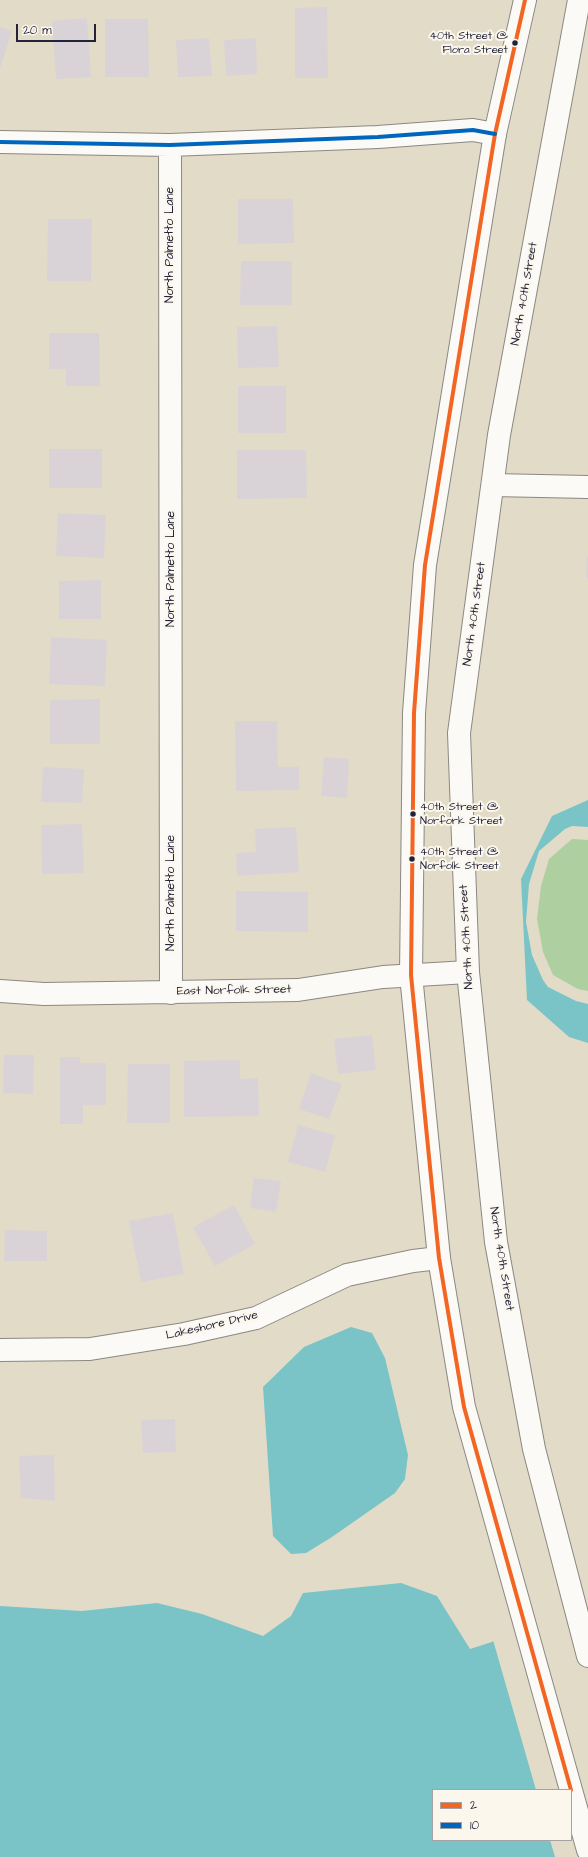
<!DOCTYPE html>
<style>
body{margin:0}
#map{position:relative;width:588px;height:1857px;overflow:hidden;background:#e2dbc8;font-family:"Architects Daughter",sans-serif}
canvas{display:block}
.legend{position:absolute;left:432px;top:1789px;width:140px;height:52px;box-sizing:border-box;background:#fbf7ec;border:1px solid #a4a2a5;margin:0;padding:5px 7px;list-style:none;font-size:12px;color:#22223b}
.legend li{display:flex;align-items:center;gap:8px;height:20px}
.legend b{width:20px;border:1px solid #a4a2a5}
.scale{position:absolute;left:16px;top:24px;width:80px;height:18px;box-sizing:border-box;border:2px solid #22223b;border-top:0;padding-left:5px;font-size:12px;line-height:14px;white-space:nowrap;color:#22223b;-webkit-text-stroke:3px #fbf7ec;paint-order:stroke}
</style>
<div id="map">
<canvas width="588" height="1857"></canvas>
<ul class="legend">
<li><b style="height:5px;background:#f26522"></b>2</li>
<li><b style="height:5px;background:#0065bd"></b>10</li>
</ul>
<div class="scale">20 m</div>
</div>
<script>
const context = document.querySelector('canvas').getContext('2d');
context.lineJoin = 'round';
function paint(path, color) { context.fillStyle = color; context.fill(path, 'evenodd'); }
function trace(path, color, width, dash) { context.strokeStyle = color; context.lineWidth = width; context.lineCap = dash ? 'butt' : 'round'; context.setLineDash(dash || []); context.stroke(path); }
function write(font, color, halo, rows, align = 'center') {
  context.font = font + ' "Architects Daughter",sans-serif'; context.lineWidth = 4; context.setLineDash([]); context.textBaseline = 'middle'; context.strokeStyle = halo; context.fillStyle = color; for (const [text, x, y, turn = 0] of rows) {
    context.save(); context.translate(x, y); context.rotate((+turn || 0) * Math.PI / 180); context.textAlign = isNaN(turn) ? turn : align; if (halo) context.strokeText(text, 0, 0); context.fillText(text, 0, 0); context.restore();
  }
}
const green = new Path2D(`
 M572,839L588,840V991L578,989L553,975L543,952L537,919L541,886L549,859Z`);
const water = new Path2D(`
 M588,800V827L572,826L565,829L539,851L529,884L526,922L532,955L543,980L548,987L576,1001L588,1004V1043L569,1037L527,1000L521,879L552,816Z
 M351,1327L372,1333L385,1358L408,1455L405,1479L395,1493L332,1537L306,1553L291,1554L273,1536L263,1387L304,1347Z
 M401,1583L437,1596L470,1649L588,1611V1857H0V1606L82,1611L157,1603L202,1614L263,1636L291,1616L303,1593ZM433,1790H571V1840H433Z`);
const pier = new Path2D(`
 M588,1609V1857H555L550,1840H571V1790H536L493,1640Z`);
const building = new Path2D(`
 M327,7L328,78H295V8Z
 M87,18L91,77L56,79L52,21Z
 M105,19H148L149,77H105Z
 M0,27L12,31L0,69Z
 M209,38L212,76L178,77L176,40Z
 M256,38L257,74L226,76L224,40Z
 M238,199H293L294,243L238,244Z
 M48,219H92L91,281H47Z
 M241,261H292V305H240Z
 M277,326L279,367L238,368L237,327Z
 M49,333H99L100,386H66V369H49Z
 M238,386H286V433H238Z
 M49,449H102V488H49Z
 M237,450H306L307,498L237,499Z
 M58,513L106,515L104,558L56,556Z
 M587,557H588V578H586Z
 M101,580V619H59V581Z
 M51,637L107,640L105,686L49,684Z
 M100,699V744H50V700Z
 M235,721H277L278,767H299V790L236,791Z
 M324,757L349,759L347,798L321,796Z
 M43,767L84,769L82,803L41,802Z
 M82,824L84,873L42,874L41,825Z
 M296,827L299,872L237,876L236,853L256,852L255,829Z
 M236,891L308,892V932L236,931Z
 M372,1035L376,1070L338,1074L334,1039Z
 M4,1055H34L33,1094L3,1093Z
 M60,1057H80V1063H106V1105H83V1124H60Z
 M240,1060V1079L258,1078L259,1116L184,1117V1061Z
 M128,1064H170V1123H127Z
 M311,1073L342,1084L329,1119L299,1109Z
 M298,1125L335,1135L325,1172L288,1162Z
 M254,1178L281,1181L276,1212L250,1208Z
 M234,1205L255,1244L215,1266L193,1227Z
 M173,1213L184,1274L141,1282L129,1221Z
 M5,1230L47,1231V1261H4Z
 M175,1419L176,1452L143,1453L141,1420Z
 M54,1455L55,1501L21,1498L19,1456Z`);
const minor = new Path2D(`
 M0,142L170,145L378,137L473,130L495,134
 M170,145L171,993
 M493,485L588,487
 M0,991L44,994L298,990L383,977L468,972
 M0,1350L90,1349L184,1334L256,1318L347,1275L413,1261L439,1258`);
const major = new Path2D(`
 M525,0L495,134L425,565L414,713L411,975L439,1258L464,1407L571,1790
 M579,0L499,435L459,733L468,972L496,1242L534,1449L588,1656
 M571,1790L588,1850`);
const bus1 = new Path2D(`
 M525,0L495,134L425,565L414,713L411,975L439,1258L464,1407L571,1790`);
const bus2 = new Path2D(`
 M0,142L170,145L378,137L473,130L495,134`);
const markers = [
 [515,43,3.5,"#22223b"],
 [413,814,3.5,"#22223b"],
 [412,859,3.5,"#22223b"]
];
const busNames = [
 ["40th Street @",508,37,"right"],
 ["Flora Street",508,51,"right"],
 ["40th Street @",420,808],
 ["Norfork Street",420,822],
 ["40th Street @",420,853],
 ["Norfolk Street",420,867]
];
const streetNames = [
 ["North Palmetto Lane",170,245,-90],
 ["North 40th Street",525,294,-80],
 ["North Palmetto Lane",171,569,-90],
 ["North 40th Street",475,614,-82],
 ["North Palmetto Lane",171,893,-90],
 ["North 40th Street",467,937,-93],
 ["East Norfolk Street",234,991,-1],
 ["North 40th Street",501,1259,81],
 ["Lakeshore Drive",212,1326,-13]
];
paint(green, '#aecf9f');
paint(water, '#7ac4c7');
paint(pier, '#e2dbc8');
paint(building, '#d9d3d8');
trace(minor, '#8b8882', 24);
trace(major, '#8b8882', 24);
trace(minor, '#fbfaf7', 22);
trace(major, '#fbfaf7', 22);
trace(bus1, '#f26522', 4);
trace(bus2, '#0065bd', 4);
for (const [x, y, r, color] of markers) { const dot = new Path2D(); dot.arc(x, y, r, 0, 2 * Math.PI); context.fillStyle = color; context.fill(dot); trace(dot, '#fbf7ec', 1.5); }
write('11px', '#22223b', '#fbf7ec', busNames, 'left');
write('12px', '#22223b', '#fbf7ec', streetNames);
</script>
